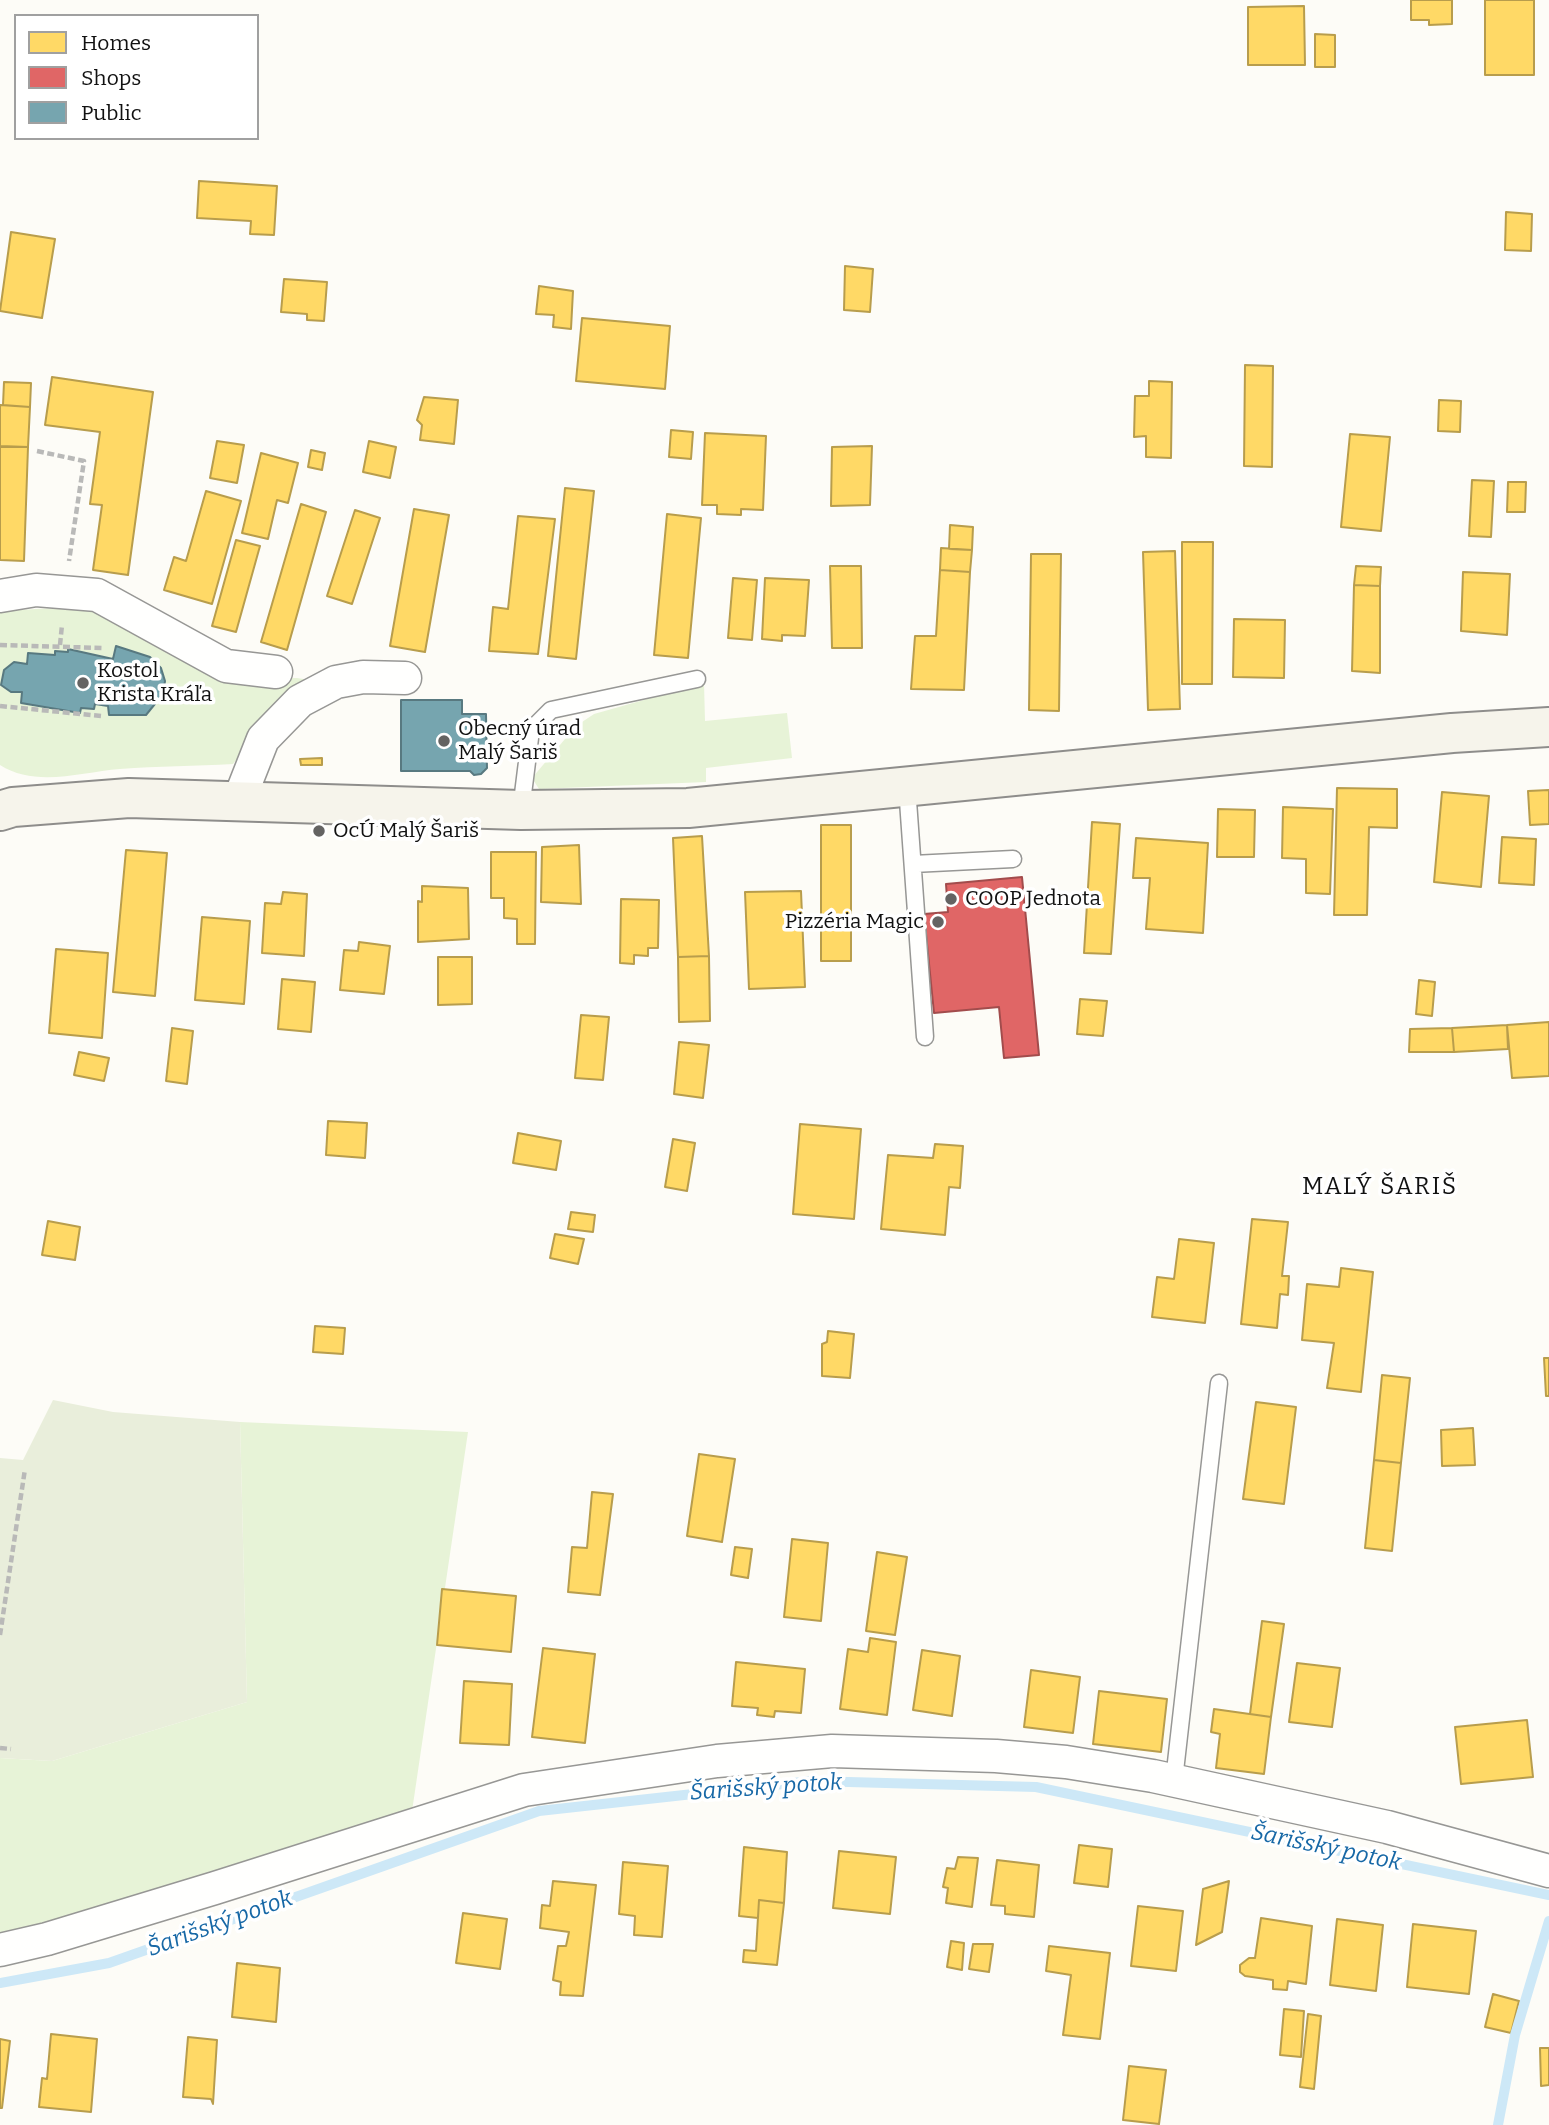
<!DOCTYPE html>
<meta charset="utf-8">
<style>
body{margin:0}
#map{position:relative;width:1549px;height:2125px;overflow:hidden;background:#fdfcf7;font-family:Bitter,serif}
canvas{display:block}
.legend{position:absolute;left:14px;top:14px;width:245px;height:126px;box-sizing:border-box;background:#fff;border:2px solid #a0a0a0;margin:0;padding:9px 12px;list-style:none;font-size:21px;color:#111}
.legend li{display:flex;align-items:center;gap:14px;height:35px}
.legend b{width:35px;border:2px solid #a0a0a0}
</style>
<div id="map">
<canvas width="1549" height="2125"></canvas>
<ul class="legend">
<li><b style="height:19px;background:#ffd966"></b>Homes</li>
<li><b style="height:19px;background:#e06666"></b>Shops</li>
<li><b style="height:19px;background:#76a5af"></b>Public</li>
</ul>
</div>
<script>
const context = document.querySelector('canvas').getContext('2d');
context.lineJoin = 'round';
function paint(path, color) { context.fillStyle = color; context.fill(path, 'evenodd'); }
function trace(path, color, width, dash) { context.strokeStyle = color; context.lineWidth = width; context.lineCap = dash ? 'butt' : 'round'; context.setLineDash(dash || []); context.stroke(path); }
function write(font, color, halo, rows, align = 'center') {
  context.font = font + ' Bitter,serif'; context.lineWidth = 7; context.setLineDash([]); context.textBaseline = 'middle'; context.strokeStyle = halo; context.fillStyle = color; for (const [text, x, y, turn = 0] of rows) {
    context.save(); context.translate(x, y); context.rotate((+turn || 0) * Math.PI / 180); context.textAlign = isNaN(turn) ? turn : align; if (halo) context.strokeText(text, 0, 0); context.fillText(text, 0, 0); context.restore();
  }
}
const green = new Path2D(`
 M73,607L104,615L220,679L297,678L316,681L269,717L233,764C196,766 158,766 120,769C81,772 36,788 0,765V611Z
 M704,683L705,721L787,713L792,758L706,768V782L539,789L532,778L576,726L594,714Z
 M240,1422L468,1432L411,1818L0,1938V1758L52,1761L247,1702Z`);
const cemetery = new Path2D(`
 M53,1400L113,1412L240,1422L247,1702L52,1761L0,1758V1458L23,1460Z`);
const homes = new Path2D(`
 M1411,0H1452V24L1429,25V20H1411Z
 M1485,0H1534V75H1485Z
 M1304,6L1305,65H1248V7Z
 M1315,34L1335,35V67H1315Z
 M199,181L277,186L274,235L250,234L251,221L197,218Z
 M1506,212L1532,214L1531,251L1505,250Z
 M11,232L55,239L42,318L0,311Z
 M845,266L873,269L870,312L844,310Z
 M284,279L327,282L324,321L307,320V314L281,312Z
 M539,286L573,291L571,329L553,327L554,315L536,314Z
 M582,318L670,326L665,389L576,381Z
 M1245,365L1273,366L1272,467L1244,466Z
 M52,377L153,392L128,575L93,570L102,505L90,504L100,432L45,425Z
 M1149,381L1172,382L1171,458L1146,457V436L1134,437L1135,396H1149Z
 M4,382L31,383L30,407L3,405Z
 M424,397L458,400L454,444L420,440L422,425L417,420Z
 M1439,400L1461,401L1460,432L1438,431Z
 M0,405L30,407L28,447L0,446Z
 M671,430L693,432L691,459L669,457Z
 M705,433L766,436L763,510L741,509V515L717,514V505H702Z
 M1350,434L1390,437L1381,531L1341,527Z
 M217,441L244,445L237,483L210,478Z
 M369,441L396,447L390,478L363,472Z
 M872,446L870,505L831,506L832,447Z
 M0,447H28L24,561L0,560Z
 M311,450L325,453L322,470L308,467Z
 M261,453L298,463L288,503L277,500L268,539L242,533Z
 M1472,480L1494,481L1491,537L1469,536Z
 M1508,482H1526L1525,512H1507Z
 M565,488L594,491L576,659L548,656Z
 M206,491L241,501L212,604L164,590L174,557L186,561Z
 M301,504L326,512L287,650L261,642Z
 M414,509L449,515L425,652L390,646Z
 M355,510L380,518L352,604L327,596Z
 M667,514L701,518L688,658L654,655Z
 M518,516L555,519L538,654L489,651L493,607L508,609Z
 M950,525L973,527L972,550L949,549Z
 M236,540L260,546L236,632L212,626Z
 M1182,542H1213L1212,684H1182Z
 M941,548L972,550L970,572L940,570Z
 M1175,551L1180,709L1148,710L1143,552Z
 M1031,554H1061L1059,711L1029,710Z
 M830,566H861L862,648H832Z
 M1356,566L1381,567L1380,586L1354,585Z
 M940,570L970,572L964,690L911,689L915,636H936Z
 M1463,572L1510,574L1507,635L1461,631Z
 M733,578L757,580L752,640L728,638Z
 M765,578L809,580L805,636L782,635V641L762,639Z
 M1354,585L1380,586V673L1352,671Z
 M1234,619L1285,620L1284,678L1233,677Z
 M322,758V765H301L300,759Z
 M1337,788L1397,789V828L1369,827L1367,915H1334Z
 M1549,790V824L1530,825L1528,791Z
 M1442,792L1489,796L1481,887L1434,882Z
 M1283,807L1333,809L1330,894L1306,893V859L1282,858Z
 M1218,809L1255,810L1254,857H1217Z
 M1092,822L1120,824L1111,954L1084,953Z
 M821,825H851V961H821Z
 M702,836L709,956L678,957L673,838Z
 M1502,837L1536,839L1534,885L1499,883Z
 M1136,838L1208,843L1203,933L1146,929L1150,878H1133Z
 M579,845L581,904L541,902L542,847Z
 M126,850L167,853L155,996L113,992Z
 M491,852H536L535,944H517V919L504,918V898H491Z
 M422,886L468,888L469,939L418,942V901L422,902Z
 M801,891L805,987L749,989L745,892Z
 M283,892L307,894L304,956L262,953L265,903L281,904Z
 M621,899L659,900L658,948H648V956L634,955V964L620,963Z
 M202,917L250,921L244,1004L195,1000Z
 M359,942L390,946L384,994L340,990L344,950L358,951Z
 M56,949L108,953L102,1038L49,1033Z
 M709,956L710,1021L679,1022L678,957Z
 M438,957H472V1004L438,1005Z
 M282,979L315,982L311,1032L278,1029Z
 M1419,980L1435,982L1432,1016L1416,1014Z
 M1080,999L1107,1001L1103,1036L1077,1034Z
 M581,1015L609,1017L603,1080L575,1078Z
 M1549,1022V1076L1512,1078L1507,1025Z
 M1507,1025L1508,1049L1454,1052L1452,1028Z
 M172,1028L193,1031L187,1084L166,1081Z
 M1452,1028L1454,1052H1409L1410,1029Z
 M679,1042L709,1045L703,1098L674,1094Z
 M79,1052L109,1058L104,1081L74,1075Z
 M328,1121L367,1123L365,1158L326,1155Z
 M800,1124L861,1129L854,1219L793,1214Z
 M518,1133L561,1141L556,1170L513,1163Z
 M673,1139L695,1143L687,1191L665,1187Z
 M935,1144L963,1146L960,1188L949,1187L945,1235L881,1229L888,1155L933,1158Z
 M571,1212L595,1215L593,1232L568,1229Z
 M1252,1219L1288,1222L1282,1276H1289L1288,1295L1280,1294L1277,1328L1241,1324Z
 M48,1221L80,1227L75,1260L42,1255Z
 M555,1234L584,1239L578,1264L550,1258Z
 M1179,1239L1214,1243L1205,1323L1152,1317L1157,1277L1174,1279Z
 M1341,1268L1373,1272L1361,1392L1327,1388L1334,1343L1302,1340L1307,1284L1339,1287Z
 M315,1326L345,1328L343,1354L313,1352Z
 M828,1331L854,1334L850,1378L822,1376V1344L827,1342Z
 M1544,1358H1549V1396H1546Z
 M1382,1375L1410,1378L1401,1463L1374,1460Z
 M1256,1402L1296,1407L1284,1504L1243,1499Z
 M1473,1428L1475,1465L1442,1466L1441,1430Z
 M699,1454L735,1459L722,1542L687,1536Z
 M1374,1460L1401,1463L1392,1551L1365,1548Z
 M592,1492L613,1494L600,1595L568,1592L572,1547L587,1548Z
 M792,1539L828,1543L821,1621L784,1617Z
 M735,1547L752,1549L748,1578L731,1575Z
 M877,1552L907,1557L895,1635L866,1631Z
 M442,1589L516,1596L511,1652L437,1645Z
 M1262,1621L1284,1624L1271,1717L1250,1714Z
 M870,1638L896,1642L887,1715L840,1709L848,1649L868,1652Z
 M543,1648L595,1654L585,1743L532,1737Z
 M922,1650L960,1656L952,1716L913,1710Z
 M736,1662L805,1669L801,1713L775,1711L774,1717L757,1715L758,1708L732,1706Z
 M1297,1663L1340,1668L1332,1727L1289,1722Z
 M1031,1670L1080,1677L1073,1733L1024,1727Z
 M464,1681L512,1684L509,1745L460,1743Z
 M1099,1691L1167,1699L1161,1752L1093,1744Z
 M1214,1709L1271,1717L1264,1774L1216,1768L1220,1734L1211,1732Z
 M1527,1720L1533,1777L1461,1784L1455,1727Z
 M1079,1845L1112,1849L1108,1887L1074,1883Z
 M744,1847L787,1852L784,1903L759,1900L758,1918L739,1916Z
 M839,1851L896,1857L890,1914L833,1908Z
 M958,1857L978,1858L972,1907L946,1903L948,1888L943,1887L947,1868L955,1869Z
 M997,1860L1039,1865L1034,1917L1005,1914V1906L991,1905Z
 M623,1862L668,1866L662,1937L634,1935L635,1916L619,1914Z
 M553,1881L596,1885L583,1996L560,1995L561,1982L553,1980L558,1946H566L569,1932L540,1928L542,1905L550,1906Z
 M1229,1881L1222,1932L1196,1945L1203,1889Z
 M759,1900L784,1903L777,1965L743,1962L744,1950L756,1951Z
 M1138,1906L1183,1911L1176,1971L1131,1966Z
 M463,1913L507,1919L500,1969L456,1963Z
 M1261,1918L1312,1926L1306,1984L1288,1981L1287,1990L1273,1989V1980L1245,1976L1240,1972V1965L1249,1958H1255Z
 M1337,1919L1383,1925L1376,1991L1330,1985Z
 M1413,1924L1476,1931L1469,1994L1407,1987Z
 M951,1941L964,1943L962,1970L947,1967Z
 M973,1944H993L989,1972L969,1969Z
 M1049,1946L1110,1953L1100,2039L1063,2035L1071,1975L1046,1971Z
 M237,1963L280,1968L276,2022L232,2017Z
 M1493,1994L1519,2001L1511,2033L1485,2027Z
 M1284,2009L1304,2011L1301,2057L1280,2055Z
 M1308,2014L1321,2016L1314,2089L1300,2087Z
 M51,2034L97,2039L91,2112L39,2107L42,2078L47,2079Z
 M188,2037L217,2040L213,2104L211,2099L183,2097Z
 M0,2039L10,2041L2,2108H0Z
 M1540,2048H1549V2085L1541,2086Z
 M1129,2066L1166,2070L1159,2124L1123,2120Z`);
const shops = new Path2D(`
 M1022,877L1039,1055L1004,1058L999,1007L934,1013L924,914L948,912L946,884Z`);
const public = new Path2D(`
 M116,646L150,657L161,668L165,681L163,694L146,715H109L108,706L95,704L94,709L81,708L80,713L21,703L22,692H11L1,685L4,670L14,662L27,664L28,653L55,655V651L68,652V649L113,659Z
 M401,700H462V714H486L487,768L481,774L474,775L470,771H401Z`);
const stream = new Path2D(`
 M0,1983L109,1963L539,1811L811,1781L1036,1787L1549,1895
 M1498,2125L1515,2035L1549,1921`);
const path = new Path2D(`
 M37,451L84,461L69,561
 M0,645L102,648
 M60,645L62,625
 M0,706L101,716
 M0,1635L25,1469
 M0,1748L11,1749`);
const lane = new Path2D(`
 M907,787L925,1037
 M521,810L531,730L551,710L697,679
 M913,864L1013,859
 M1174,1780L1219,1383`);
const street = new Path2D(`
 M0,596L36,590L97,595L226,666L276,672
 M239,800L263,739L300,701L336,682L363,677L405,678
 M0,1950L47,1939L215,1888L524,1790L717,1761L832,1751L996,1756L1066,1762L1153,1776L1387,1827L1549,1871`);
const secondary = new Path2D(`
 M0,811L13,807L129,798L521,810L688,808L1452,733L1549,727`);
const markers = [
 [83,683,7,"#646362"],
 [444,741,7,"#646362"],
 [319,831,7,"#646362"],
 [951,899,7,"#646362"],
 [938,922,7,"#646362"]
];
const poiNames = [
 ["Kostol",97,671],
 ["Krista Kráľa",97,695],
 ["Obecný úrad",458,729],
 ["Malý Šariš",458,753],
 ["OcÚ Malý Šariš",333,831],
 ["COOP Jednota",965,899],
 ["Pizzéria Magic",924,922,"right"]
];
const waterNames = [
 ["Šarišský potok",766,1788,-4],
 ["Šarišský potok",1326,1848,12],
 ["Šarišský potok",220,1924,-20]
];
const quarterNames = [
 ["MALÝ ŠARIŠ",1380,1187]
];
paint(green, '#e7f3d7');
paint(cemetery, '#e9eedb');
paint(homes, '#ffd966');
trace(homes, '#b89d4c', 2);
paint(shops, '#e06666');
trace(shops, '#a24c4c', 2);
paint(public, '#76a5af');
trace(public, '#587980', 2);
trace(stream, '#cde8f7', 10);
trace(lane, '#979795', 19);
trace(street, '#979795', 35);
trace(secondary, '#8e8d8b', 42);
trace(path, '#b9b9b8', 4.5, [7, 3.5]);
trace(lane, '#fffffe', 16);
trace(street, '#fffffe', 32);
trace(secondary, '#f6f4eb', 38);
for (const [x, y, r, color] of markers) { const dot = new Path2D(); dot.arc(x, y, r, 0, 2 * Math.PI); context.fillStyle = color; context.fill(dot); trace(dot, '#fff', 2.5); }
write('21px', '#111', '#fff', poiNames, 'left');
write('italic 23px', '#1768a6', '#fff', waterNames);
context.letterSpacing = '2px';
write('24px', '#111', '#fff', quarterNames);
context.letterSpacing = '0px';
</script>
